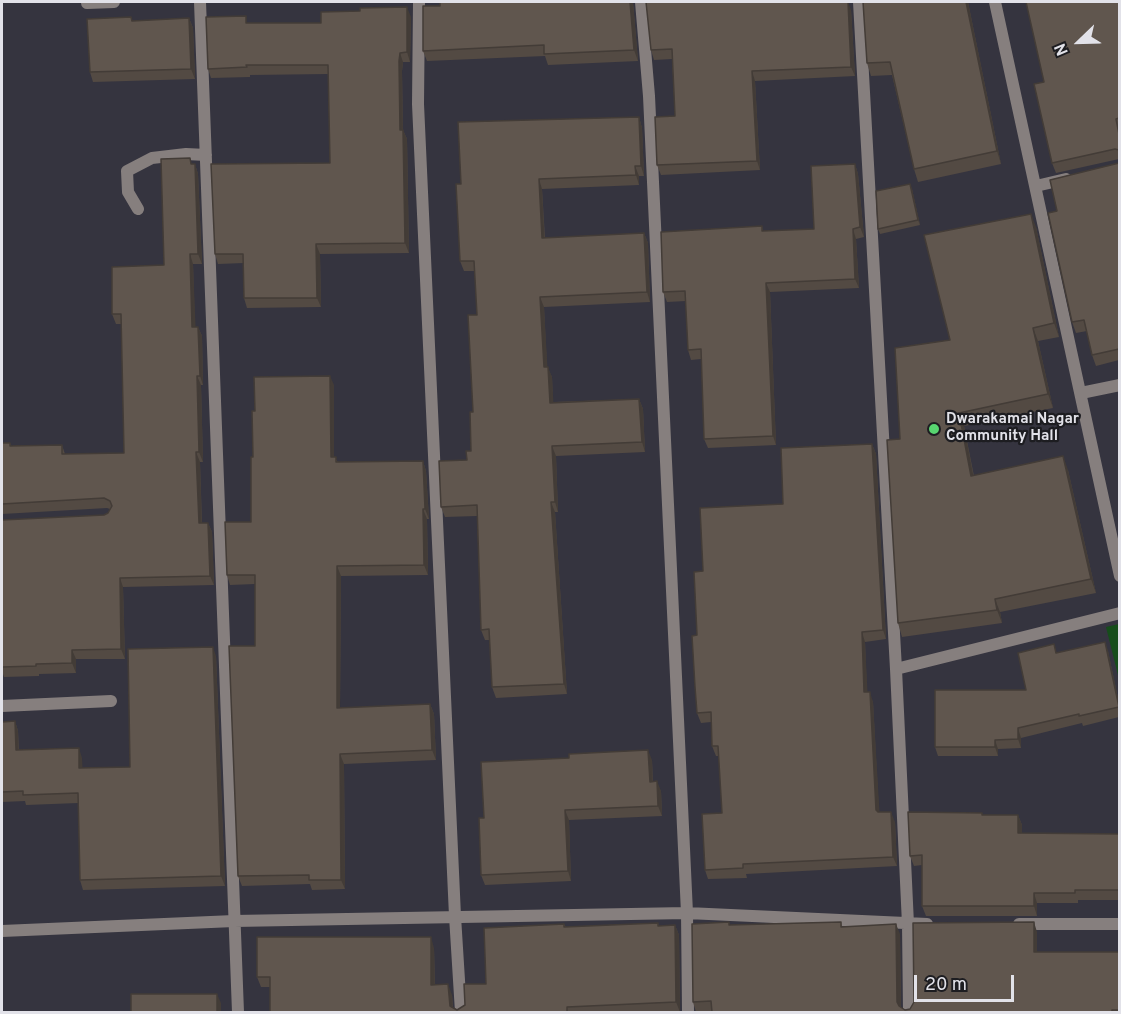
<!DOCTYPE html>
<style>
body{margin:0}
#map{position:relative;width:1121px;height:1014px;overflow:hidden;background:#35343f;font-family:Overpass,sans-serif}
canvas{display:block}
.frame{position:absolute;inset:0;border:3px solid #e2e2e9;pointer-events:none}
.north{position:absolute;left:1049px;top:12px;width:60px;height:60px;-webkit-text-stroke:4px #1d1d21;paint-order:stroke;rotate:247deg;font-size:16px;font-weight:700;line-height:24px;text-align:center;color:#e2e2e9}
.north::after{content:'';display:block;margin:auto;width:21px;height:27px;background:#e2e2e9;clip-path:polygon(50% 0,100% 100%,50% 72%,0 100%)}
.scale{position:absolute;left:914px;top:975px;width:100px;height:27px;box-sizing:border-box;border:3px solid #e2e2e9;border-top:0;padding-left:8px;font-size:18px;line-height:21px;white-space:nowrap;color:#e2e2e9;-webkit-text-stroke:4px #1d1d21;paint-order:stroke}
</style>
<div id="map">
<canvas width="1121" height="1014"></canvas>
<div class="frame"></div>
<div class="north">N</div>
<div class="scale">20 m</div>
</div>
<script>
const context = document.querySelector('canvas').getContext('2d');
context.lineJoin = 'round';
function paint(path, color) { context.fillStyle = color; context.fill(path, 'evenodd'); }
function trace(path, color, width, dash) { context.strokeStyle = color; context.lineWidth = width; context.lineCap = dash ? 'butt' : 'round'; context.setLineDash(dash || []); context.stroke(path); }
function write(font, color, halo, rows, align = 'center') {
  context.font = font + ' Overpass,sans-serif'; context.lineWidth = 4.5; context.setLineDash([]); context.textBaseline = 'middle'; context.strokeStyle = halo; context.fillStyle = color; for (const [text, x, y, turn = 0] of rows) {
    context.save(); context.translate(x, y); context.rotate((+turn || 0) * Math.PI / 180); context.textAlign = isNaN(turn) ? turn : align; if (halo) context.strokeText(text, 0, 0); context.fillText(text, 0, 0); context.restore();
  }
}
const green = new Path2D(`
 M1119,624H1120L1119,679L1106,627Z`);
const street = new Path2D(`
 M200,2L238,1012
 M419,2L418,104L455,916L461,1012
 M641,2L649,96L687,913L688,1012
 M859,2L896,669L908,924L909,1012
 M995,2L1120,576
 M87,3L114,2
 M1036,186L1066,179
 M138,209L128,192L127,171L152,158L186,154L206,155
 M1081,393L1120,385
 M896,669L1120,613
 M2,706L111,701
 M1019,924H1120
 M2,931L234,921L687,913L927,924`);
const wall = new Path2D(`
 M633,2L638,61L548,65L545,56L427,61L423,51L440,6Z
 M863,2H968L1001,164L918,182L914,169L892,75L871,76L867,63Z
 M1119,2V159L1056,173L1052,163L1044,82Z
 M851,10L855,76L755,81L760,170L661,175L657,165L675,116L672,59L654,60L651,50Z
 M411,17L410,62H403L402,71L403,130L407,139L409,253L320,254L321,307L247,308L244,298V263L218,264L215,254L330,163L328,74L250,75V77L211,78L208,69L249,23H321Z
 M189,18L193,28L195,79L93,82L90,72Z
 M639,117L642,128L644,176H639V185L542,189L545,238L644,233L648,243L650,302L544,307L547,367L552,377L553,402L639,399L643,409L645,452L556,456L558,512H555L567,694L496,698L492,687L490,640H485L481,630L477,516L445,517L441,507L471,451L477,315L475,271H464L460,261L461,184Z
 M1119,163V360L1096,366L1092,355L1087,331L1076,333L1072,322L1057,211Z
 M193,164H195L198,174L202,264H193L195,327H198L202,336L203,385H201L203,462H200L202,523H208L212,532L214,585L123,587L125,659H76V673L39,674V676L4,677L2,671V520L104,515L108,513L110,509L107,508L2,514V443H10L11,446L62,445L65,454L124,453L121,324H116L112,314L164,265Z
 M855,164L858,174L864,237L856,239L859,288L770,292L776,445L708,448L704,439L701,359L691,360L688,350L686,301L667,302L663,292L762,226L763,231L814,229Z
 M912,189L920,225L880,234L878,229Z
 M1036,227L1059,337L1038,341L1053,408L964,426L974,476L1068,470L1096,593L1000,612L1002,623L902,637L898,623L950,340Z
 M334,385V457L338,462L423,461L426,471L429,519H427L428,575L341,576L340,708L430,704L434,714L436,760L344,764L345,889L312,890L310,884L242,886L238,876L255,646V584L230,585L227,575L251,522L253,457L255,411Z
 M872,444L876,454L886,639L865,642L867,692L873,702L879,812L895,822L897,866L746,874L747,878L708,879L705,870L722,813L719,756H716L712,746L711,722L701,723L697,713V635L783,504Z
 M1108,651L1119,703V717L1083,726L1082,723L1021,738V748L998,749V756H938L935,747L1026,690L1057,652Z
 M216,656L225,886L83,890L80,880L78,803L26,805L25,801L2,802V722L15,721L18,731L19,750L82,758V768L130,767Z
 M652,760L653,782L661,791L662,816L569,820L571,881L485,885L481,875L484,818Z
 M982,813L983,815H1018L1022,825V833L1119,834V900H1078V903H1037V916H926L922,906V865L914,866L910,856Z
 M729,922L730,925L841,922L842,927L900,934L901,1008L905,1010L910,1009L1037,932V952H1119V1012H696L693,1002Z
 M658,923L659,926L675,925L679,935L680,1012H270V987H261L257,977L434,948L435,985L452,995L453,1007L457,1010L465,1005L486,984L564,924L566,927Z`);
const shadedWall = new Path2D(`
 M630,2H633L638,61L634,50Z
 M848,2L851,10L855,76L851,67Z
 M966,2H968L1001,164L997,151Z
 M407,7L411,17L410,62L407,52Z
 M189,18L193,28L195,79L191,69Z
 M400,53L403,62L402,71L403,139L400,130L399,61Z
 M752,71L755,81L760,170L757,161Z
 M639,117L642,128L644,176L641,166Z
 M403,130L407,139L409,253L405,243Z
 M195,164L198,174L202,264L198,254Z
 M855,164L858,174L864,237L860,227Z
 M635,166L639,176V185L636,175Z
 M539,179L542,189L545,248L542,238Z
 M910,184L912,189L920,225L918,220Z
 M1031,214L1036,227L1059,337L1054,323Z
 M853,229L856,239L859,288L855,279Z
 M644,233L648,243L650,302L647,292Z
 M316,244L320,254L321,307L317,298Z
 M190,254L193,264L196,337L192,327Z
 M766,283L770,292L776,445L773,436Z
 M540,297L544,307L548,377L544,367Z
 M198,327L202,336L203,385L200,376Z
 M1033,328L1038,341L1053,408L1048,394Z
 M548,367L552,377L554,413L550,403Z
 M197,376L201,385L203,462L199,452Z
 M330,376L334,385V466L331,457Z
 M639,399L643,409L645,452L642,442Z
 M959,413L964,426L976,490L971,476Z
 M872,444L876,454L886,639L883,630Z
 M552,446L556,456L558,512L555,502Z
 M196,452L200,462L202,532L199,523Z
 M1063,456L1068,470L1096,593L1091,579Z
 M423,461L426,471L429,519L425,509Z
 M551,502L555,512L567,694L564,684Z
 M423,509L427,519L428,575L424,565Z
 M208,523L212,532L214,585L210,576Z
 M337,566L341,576L340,711L337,708Z
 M120,578L123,587L125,659L121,649Z
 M995,599L1000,612L1002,623L997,610Z
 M862,632L865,642L868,702L864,692Z
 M1105,642L1108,651L1119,703V709Z
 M213,647L216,656L225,886L221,876Z
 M72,650L76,659V673L72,663Z
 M870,692L873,702L880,820L876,810Z
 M430,704L434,714L436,760L432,750Z
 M15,721L18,731L19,760L16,750Z
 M1018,728L1021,738V748L1018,739Z
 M995,740L998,749V756L995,747Z
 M79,748L82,758L83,778L79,768Z
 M648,750L652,760L653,791L650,782Z
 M340,754L344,764L345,889L341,880Z
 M657,781L661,791L662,816L658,806Z
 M565,810L569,820L571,881L568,871Z
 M891,812L895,822L897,866L893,857Z
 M1018,815L1022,825V843L1018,833Z
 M1034,893L1037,903V916L1034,906Z
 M1034,922L1037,932V962L1034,952Z
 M896,924L900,934L901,1012L897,1002Z
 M675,925L679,935L680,1012L676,1002Z
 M431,937L434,948L435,995L431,985Z
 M448,984L452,995L453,1012L450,1006Z
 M217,994L221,1003V1012H217Z`);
const building = new Path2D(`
 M440,2H630L634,50L544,54V45L423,51V6H440Z
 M646,2H848L851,67L752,71L757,161L657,165L655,117L675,116L672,49L651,50Z
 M863,2H966L997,151L914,169L890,62L867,63Z
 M1026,2H1119V118L1116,119L1119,134V150L1115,149L1052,163L1034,84L1044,82Z
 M407,7V52L400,53L399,61L400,130H403L405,243L316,244L317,298H244L243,254H215L211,164L330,163L328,65H246L247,67L208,69L206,17L246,16V23H321V12L360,11V8Z
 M131,17L132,21L189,18L191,69L90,72L87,19Z
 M639,117L641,166H635L636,175L539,179L542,238L644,233L647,292L540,297L544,367H548L550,403L639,399L642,442L552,446L555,502H551L564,684L492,687L489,629L481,630L477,505L441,507L439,461L467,460L466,451H471L470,412H473L468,315H477L474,261H460L456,184H461L458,122Z
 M190,158L191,164H195L198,254H190L192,327H198L200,376H197L199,452H196L199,523H208L210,576L120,578L121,649L72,650V663L36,664V666L2,667V520L104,515L108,513L112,506L110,501L104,498L2,504V443H10V446L62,445V454L124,453L121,314H112V267L164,265L161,159Z
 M1119,163V349L1092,355L1084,320L1072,322L1048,213L1057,211L1050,180Z
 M855,164L860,227L853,229L855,279L766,283L773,436L704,439L701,349L688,350L685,291L663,292L661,232L762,226V231L814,229L811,166Z
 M910,184L918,220L878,229L876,191Z
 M1031,214L1054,323L1033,328L1048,394L959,413L971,476L1063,456L1091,579L995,599L997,610L898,623L887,440L900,439L895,348L950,340L924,235Z
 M330,376L331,457H336V462L423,461L425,509H423L424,565L337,566V708L430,704L432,750L340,754L341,880H309V875L238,876L229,646H255V575H227L225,522H251V457H253L252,411H255L254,377Z
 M872,444L883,630L862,632L864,692H870L876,810L878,812H891L893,857L743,864V868L705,870L702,814L722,813L718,746H712L711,712L697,713L695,687L692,636L697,635L694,572L703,571L700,508L783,504L781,448Z
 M1105,642L1119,707L1079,716V714L1018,728V739L995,740V747H935V690H1026L1018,653L1054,644L1056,653Z
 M213,647L221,876L80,880L78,793L23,795V791L2,792V722L15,721L16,750L79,748V768L130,767L128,649Z
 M648,750L650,782L657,781L658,806L565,810L568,871L481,875L479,818H484L481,762L569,758V754Z
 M908,812L982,813V815H1018V833L1119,834V890H1075V893H1034V906H922V855L910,856Z
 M729,922V925L841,922V927L896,924L897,1002L899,1006L905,1010L910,1009L914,1002L913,923L1034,922V952H1119V1010H1112V1012H712L711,1001L693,1002L692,924Z
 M658,923V926L675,925L676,1002L567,1007V1012H270V977H257V937H431V985L448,984L450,1006L457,1010L465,1005L464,984H486L484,928L564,924V927Z
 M131,994H217V1012H131Z`);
const markers = [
 [934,429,6,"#58d570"]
];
const poiNames = [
 ["Dwarakamai Nagar",946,420],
 ["Community Hall",946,437]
];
paint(green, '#164d1b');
trace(street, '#867f7e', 12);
paint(wall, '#534a43');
paint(shadedWall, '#433c37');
paint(building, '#60564e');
trace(building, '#433c37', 1.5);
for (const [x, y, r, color] of markers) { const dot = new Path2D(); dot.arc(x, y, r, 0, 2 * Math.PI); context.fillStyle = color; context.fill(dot); trace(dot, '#1d1d21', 2); }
write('bold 15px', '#e2e2e9', '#1d1d21', poiNames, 'left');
</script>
